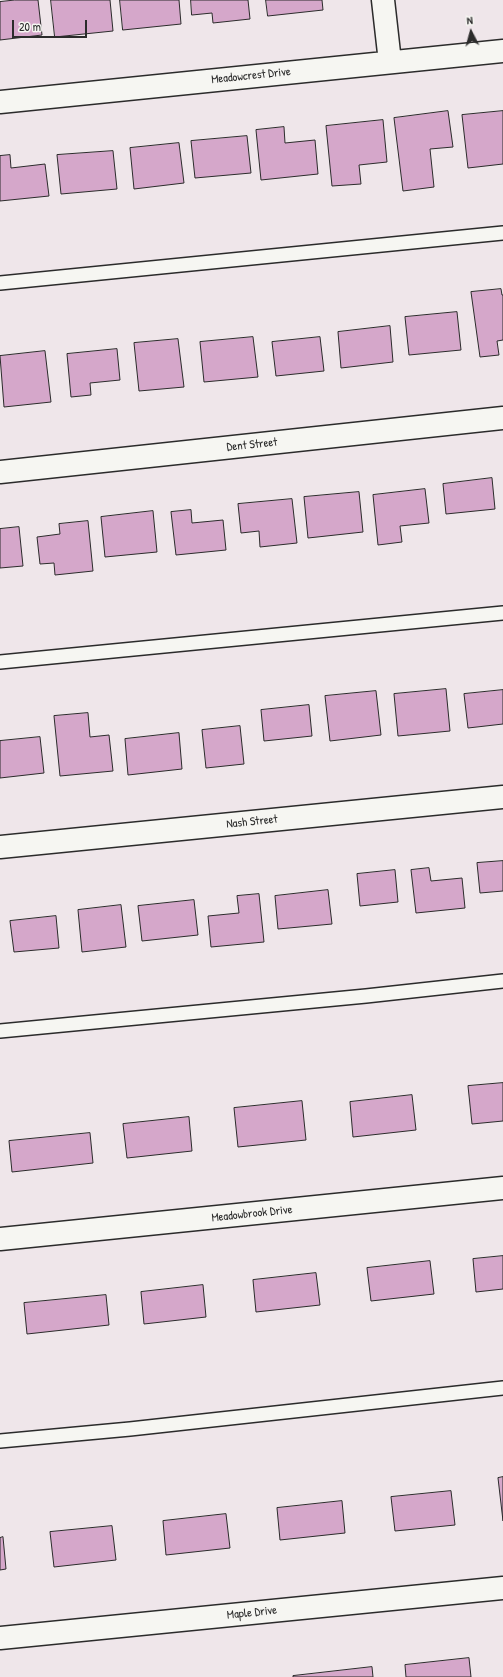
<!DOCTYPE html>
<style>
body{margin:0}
#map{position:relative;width:503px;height:1677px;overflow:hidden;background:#efe6ea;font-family:"Patrick Hand",sans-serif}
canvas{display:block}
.north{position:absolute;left:451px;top:12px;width:40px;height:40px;-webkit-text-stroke:3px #f6f6f2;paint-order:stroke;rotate:354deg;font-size:11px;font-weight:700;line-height:16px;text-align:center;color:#2b2b2b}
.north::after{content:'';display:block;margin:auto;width:14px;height:18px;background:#2b2b2b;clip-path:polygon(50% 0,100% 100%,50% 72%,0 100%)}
.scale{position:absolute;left:12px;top:20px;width:75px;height:18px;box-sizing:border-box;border:2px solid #2b2b2b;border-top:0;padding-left:5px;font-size:12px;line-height:14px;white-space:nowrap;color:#2b2b2b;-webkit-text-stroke:3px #f6f6f2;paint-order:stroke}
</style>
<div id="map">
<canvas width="503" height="1677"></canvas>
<div class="north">N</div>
<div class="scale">20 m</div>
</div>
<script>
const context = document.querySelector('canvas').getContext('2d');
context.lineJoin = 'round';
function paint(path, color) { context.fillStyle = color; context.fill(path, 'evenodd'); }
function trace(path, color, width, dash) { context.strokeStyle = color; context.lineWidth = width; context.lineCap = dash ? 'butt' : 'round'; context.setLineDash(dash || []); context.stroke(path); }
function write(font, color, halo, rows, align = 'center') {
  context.font = font + ' "Patrick Hand",sans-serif'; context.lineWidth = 4; context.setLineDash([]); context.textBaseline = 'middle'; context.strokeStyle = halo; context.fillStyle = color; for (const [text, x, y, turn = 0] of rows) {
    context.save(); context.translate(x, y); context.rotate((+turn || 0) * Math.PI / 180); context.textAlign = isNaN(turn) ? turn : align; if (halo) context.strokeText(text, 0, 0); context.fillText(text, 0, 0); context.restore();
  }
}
const building = new Path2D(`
 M15,0H38L42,35L0,40V2Z
 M51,0H110L113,31L55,37Z
 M120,0H179L181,24L123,30Z
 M191,0H248L250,19L213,23L212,13L192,15Z
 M266,0H322L323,10L268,16Z
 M448,111L453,147L430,149L434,187L403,191L394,118Z
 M503,111V164L468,168L462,115Z
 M383,120L387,162L359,165L361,184L332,186L326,126Z
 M284,127L285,143L315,140L318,174L261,180L256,130Z
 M247,136L251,173L195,178L191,141Z
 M179,143L184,183L134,189L130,148Z
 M113,151L117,189L61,194L57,155Z
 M10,155L11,168L45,164L49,196L0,201V156Z
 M501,289L502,295H503V340L497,341L499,355L480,357L471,292Z
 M457,312L461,350L409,355L405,317Z
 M390,326L393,362L341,368L338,332Z
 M253,337L258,377L204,382L200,342Z
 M320,337L324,371L276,376L272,342Z
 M178,339L184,387L139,391L134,343Z
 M117,349L120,380L90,383L91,395L71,397L67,354Z
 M45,351L51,402L4,407L0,356Z
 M492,478L495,509L446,514L443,484Z
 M425,489L429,523L400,526L402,542L378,545L373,495Z
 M359,492L363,532L308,538L304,497Z
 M292,499L297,543L260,547L259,531L241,533L238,504Z
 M191,510L192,523L223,520L226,550L176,555L171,512Z
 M153,511L157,552L105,557L101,517Z
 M88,521L93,571L55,575L54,563L40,564L37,537L60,534L59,524Z
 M19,527L23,566L0,568V529Z
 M446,689L450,731L398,736L394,694Z
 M503,690V724L468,728L464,694Z
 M376,691L381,735L330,741L325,696Z
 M309,705L312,736L264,741L261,710Z
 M88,713L90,737L109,735L113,771L60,776L54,716Z
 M240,726L244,764L206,768L202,730Z
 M179,733L182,769L128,775L125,739Z
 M40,737L44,773L0,778V741Z
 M503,861V891L480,893L477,863Z
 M429,868L431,881L462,878L465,908L416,913L411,870Z
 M395,870L398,902L360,906L357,874Z
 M328,890L332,924L278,929L275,896Z
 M259,894L264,942L211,947L208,916L239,913L237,896Z
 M194,900L198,935L142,941L138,906Z
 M121,905L126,947L82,952L78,910Z
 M56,916L59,948L14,952L10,921Z
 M503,1083V1121L472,1124L468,1086Z
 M412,1095L416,1130L353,1137L350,1102Z
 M302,1101L306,1140L238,1147L234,1108Z
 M189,1117L192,1151L127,1158L123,1124Z
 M90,1133L93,1163L12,1172L9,1141Z
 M503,1256V1289L476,1292L473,1259Z
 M430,1261L434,1294L371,1301L367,1268Z
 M316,1273L320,1305L256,1312L253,1280Z
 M203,1285L206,1317L144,1324L141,1292Z
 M106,1295L109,1325L27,1334L24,1303Z
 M503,1477V1521L498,1478Z
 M451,1491L455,1525L395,1531L391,1497Z
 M342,1501L345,1533L280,1540L277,1508Z
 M226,1514L230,1548L166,1555L163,1521Z
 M112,1526L116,1560L54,1567L50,1532Z
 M3,1537L6,1569L0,1570V1538Z
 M469,1658L471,1677H406L405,1665Z
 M372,1667L373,1677H293V1676Z`);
const lane = new Path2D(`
 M0,283L503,233
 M0,662L503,613
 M0,1031L366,996L503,981
 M0,1441L130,1429L503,1388`);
const street = new Path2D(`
 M383,0L390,62
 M0,102L503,51
 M0,472L503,418
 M0,847L503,797
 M0,1239L503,1188
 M0,1638L503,1588`);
const streetNames = [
 ["Meadowcrest Drive",251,76,-6],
 ["Dent Street",252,445,-6],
 ["Nash Street",252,822,-6],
 ["Meadowbrook Drive",252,1214,-6],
 ["Maple Drive",252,1613,-6]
];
paint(building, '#d5a7ca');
trace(building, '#2b2b2b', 1);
trace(lane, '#2b2b2b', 16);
trace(street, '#2b2b2b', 25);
trace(lane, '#f6f6f2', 13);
trace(street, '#f6f6f2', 22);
write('12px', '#2b2b2b', '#f6f6f2', streetNames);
</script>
